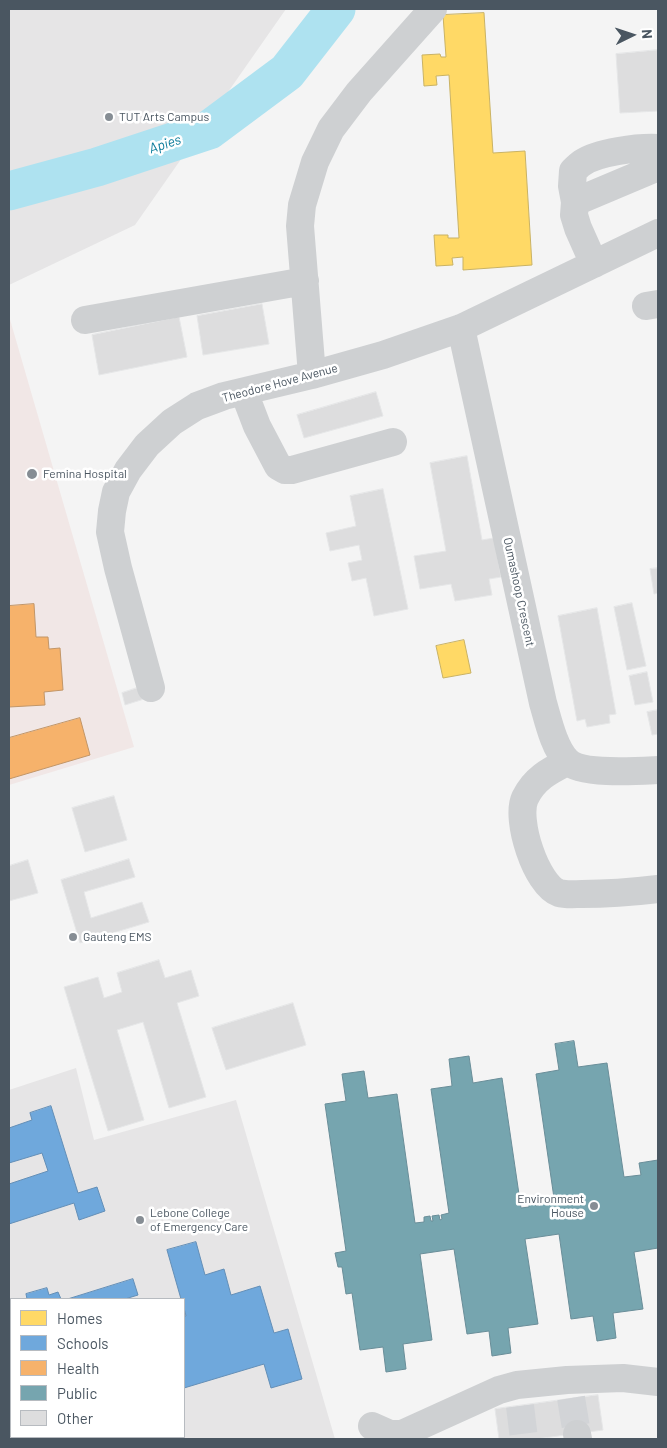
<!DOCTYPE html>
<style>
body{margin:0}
#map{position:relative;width:667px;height:1448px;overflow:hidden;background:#f4f4f4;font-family:Barlow,sans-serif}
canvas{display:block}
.frame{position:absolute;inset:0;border:10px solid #4a5661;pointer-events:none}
.legend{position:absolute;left:10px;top:1298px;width:175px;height:140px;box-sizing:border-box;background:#fff;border:1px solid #b7bbc0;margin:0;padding:6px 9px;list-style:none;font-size:15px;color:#4a5661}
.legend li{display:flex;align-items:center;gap:10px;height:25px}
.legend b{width:25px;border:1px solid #b7bbc0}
.north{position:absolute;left:607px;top:10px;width:50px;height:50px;-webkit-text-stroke:4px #fff;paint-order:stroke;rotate:86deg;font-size:14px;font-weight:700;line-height:20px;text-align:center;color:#4a5661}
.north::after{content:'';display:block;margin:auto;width:18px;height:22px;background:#4a5661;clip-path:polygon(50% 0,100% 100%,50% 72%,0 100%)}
</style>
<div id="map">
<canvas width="667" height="1448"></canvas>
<div class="frame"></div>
<ul class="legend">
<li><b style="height:14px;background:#ffd966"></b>Homes</li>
<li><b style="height:14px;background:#6fa8dc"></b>Schools</li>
<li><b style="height:14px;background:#f6b26b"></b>Health</li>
<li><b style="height:14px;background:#76a5af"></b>Public</li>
<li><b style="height:14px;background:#ddddde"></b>Other</li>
</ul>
<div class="north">N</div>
</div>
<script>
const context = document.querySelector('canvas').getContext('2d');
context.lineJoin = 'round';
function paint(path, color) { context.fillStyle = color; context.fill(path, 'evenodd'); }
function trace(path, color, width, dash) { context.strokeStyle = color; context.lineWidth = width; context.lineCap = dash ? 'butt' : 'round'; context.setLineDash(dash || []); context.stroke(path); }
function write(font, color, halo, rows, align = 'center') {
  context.font = font + ' Barlow,sans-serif'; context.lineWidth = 5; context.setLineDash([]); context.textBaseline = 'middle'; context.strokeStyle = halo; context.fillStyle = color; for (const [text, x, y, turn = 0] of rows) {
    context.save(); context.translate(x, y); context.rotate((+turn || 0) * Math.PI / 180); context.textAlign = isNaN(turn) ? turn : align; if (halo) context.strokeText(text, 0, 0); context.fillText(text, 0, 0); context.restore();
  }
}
const education = new Path2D(`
 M9,9H286L135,225L9,285Z
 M76,1068L94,1140L236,1100L335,1439H18L17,1437H184V1299H11V1415L9,1406V1090Z`);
const medical = new Path2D(`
 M9,316L134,747L9,785Z`);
const homes = new Path2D(`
 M484,13L493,153L525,151L532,265L463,270V257L452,258L453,265L436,266L434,235H448V238H459L449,75L436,76L437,85L424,86L422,55L440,54L441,57H446L443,15Z
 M464,640L471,673L443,678L436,646Z`);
const schools = new Path2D(`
 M51,1106L78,1193L97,1187L105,1211L79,1220L74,1203L9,1224V1184L48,1171L42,1153L9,1163V1128L32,1120L30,1113Z
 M196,1242L205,1275L224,1269L231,1295L260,1286L274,1333L288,1329L302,1379L271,1388L264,1364L184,1388V1316H186L184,1308V1299H181L167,1250Z
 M133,1279L138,1295L125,1299H68Z
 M47,1288L49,1295L58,1292L61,1299H27L26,1294Z`);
const health = new Path2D(`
 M34,604L36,637H48L49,649L60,648L63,690L44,692L45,705L9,707V606Z
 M80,718L90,755L9,779V738Z`);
const public = new Path2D(`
 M574,1041L578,1067L607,1063L624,1177L641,1175L639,1163L658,1160V1248L634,1252L643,1309L613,1313L616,1338L597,1341L593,1316L571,1319L559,1234L525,1239L538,1324L508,1328L511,1353L492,1356L489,1331L467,1334L454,1249L420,1254L432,1340L403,1344L406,1369L386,1372L383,1347L360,1350L352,1293L346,1294L342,1267H338L335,1253L346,1251L325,1104L346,1101L342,1074L364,1071L368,1098L397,1094L415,1223L424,1222V1217L430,1216L431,1221H433L432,1216L439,1215L440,1220L442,1219L441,1215L449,1213L431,1089L452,1086L449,1059L469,1056L473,1083L502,1078L521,1208L529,1207V1202L535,1201L536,1206L539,1205L538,1201L544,1200L545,1205L548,1204L547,1199L554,1198L536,1074L559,1070L555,1044Z`);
const river = new Path2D(`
 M9,191L97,167L209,130L287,72L336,9`);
const building = new Path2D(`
 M658,50V111L620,113L616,54Z
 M262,304L269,344L203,355L197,316Z
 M179,317L187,357L99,375L92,335Z
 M376,392L383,416L304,438L297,415Z
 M467,456L482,540L494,538L501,577L489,579L492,595L455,601L451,584L420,589L414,556L446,551L430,463Z
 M383,489L408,609L374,616L366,578L352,581L348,563L362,560L359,545L330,551L326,533L356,526L350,496Z
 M658,568V593L654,594L650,569Z
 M632,603L646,666L627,670L614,607Z
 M597,608L616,714L609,715L610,723L587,727L585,719L577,721L558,616Z
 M647,672L653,702L635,705L629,676Z
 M140,687L144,699L125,705L122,693Z
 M658,710V734L652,735L647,712Z
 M114,796L127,840L85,852L72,808Z
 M129,859L135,877L84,892L91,918L142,902L149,922L80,943L61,880Z
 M28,860L38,893L9,901V866Z
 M159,960L165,978L191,970L199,996L177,1003L206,1097L169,1108L143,1022L117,1030L144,1120L108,1131L64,987L98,977L104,998L122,992L117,973Z
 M293,1003L306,1045L226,1070L212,1028Z
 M598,1395L603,1430L536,1439H499L495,1409Z`);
const minorTunnel = new Path2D(`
 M571,1398L577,1434
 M520,1406L524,1439`);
const minor = new Path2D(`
 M575,202L658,167
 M594,264L578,228L574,215L575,202L572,186L573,171C576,168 579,165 582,163C598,152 638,147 658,148
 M646,306L658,304
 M85,320L305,281
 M461,328L543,703C548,720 554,748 567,761C581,775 638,771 658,770
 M312,375L300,226L302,205L315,162L331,129L359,92L433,9
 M244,392L257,426L278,466L285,470H292L393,442
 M151,688L118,568L110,532L112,511L116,492L128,470L147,445L172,422L197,406L224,396L312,375L383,355L461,328L658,233
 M567,762C549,771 534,779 525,798C515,819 536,885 559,893C566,895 575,894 582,894C608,894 633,892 658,889
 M372,1426L390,1434H402L499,1390L517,1385L567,1380L623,1378L658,1382
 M577,1434L578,1439
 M125,1437L127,1439
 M51,1438L52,1439
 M79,1439L87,1437`);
const markers = [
 [109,117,5,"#868d94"],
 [32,474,6,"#868d94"],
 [73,937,5,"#868d94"],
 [594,1206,5,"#868d94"],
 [140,1220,5,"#868d94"]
];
const poiNames = [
 ["TUT Arts Campus",119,117],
 ["Femina Hospital",43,474],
 ["Gauteng EMS",83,937],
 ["Environment",584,1199,"right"],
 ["House",584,1213,"right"],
 ["Lebone College",150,1213],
 ["of Emergency Care",150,1227]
];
const streetNames = [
 ["Theodore Hove Avenue",280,383,-15],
 ["Oumashoop Crescent",519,592,78]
];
const waterNames = [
 ["Apies",165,144,-18]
];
paint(education, '#e6e5e6');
paint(medical, '#f1e7e6');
paint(homes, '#ffd966');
trace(homes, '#c9b264', 1);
paint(schools, '#6fa8dc');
trace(schools, '#648fb7', 1);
paint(health, '#f6b26b');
trace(health, '#c29668', 1);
paint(public, '#76a5af');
trace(public, '#698d98', 1);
trace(river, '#aee2f0', 39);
paint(building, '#ddddde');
trace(building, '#e5e6e7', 1);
trace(minorTunnel, '#d2d4d7', 28, [28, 14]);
trace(minor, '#ced0d2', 28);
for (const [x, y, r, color] of markers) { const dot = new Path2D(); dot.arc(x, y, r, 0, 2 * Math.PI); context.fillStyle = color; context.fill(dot); trace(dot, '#fff', 2); }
write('12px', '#4a5661', '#fff', poiNames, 'left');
write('12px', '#4a5661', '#fff', streetNames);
write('italic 14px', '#0c7c9b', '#fff', waterNames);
</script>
